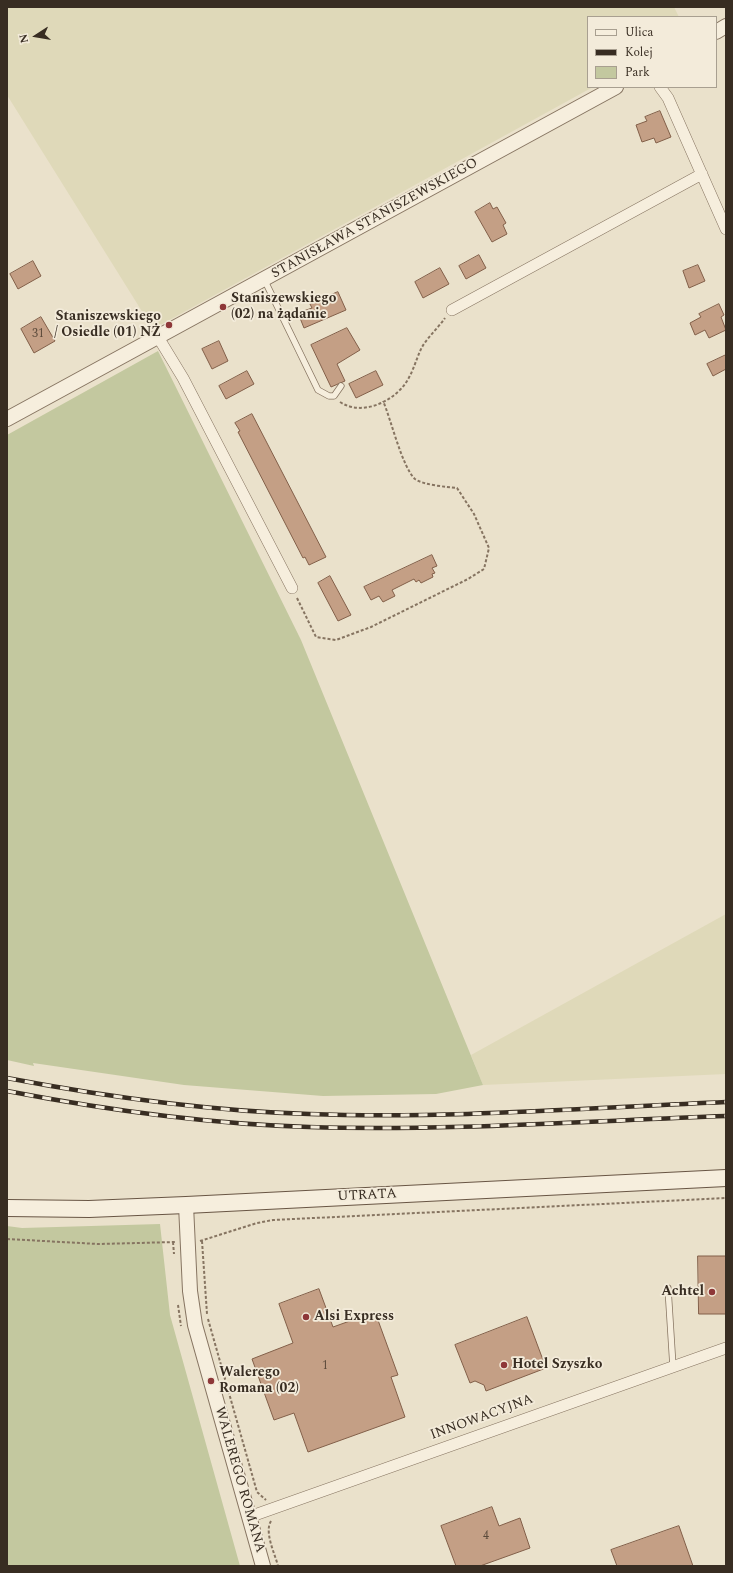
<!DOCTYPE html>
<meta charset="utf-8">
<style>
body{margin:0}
#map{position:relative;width:733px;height:1573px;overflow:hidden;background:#eae1cb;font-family:Spectral,serif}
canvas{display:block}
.frame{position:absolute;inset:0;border:8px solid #382d22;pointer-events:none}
.legend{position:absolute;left:587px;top:16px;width:130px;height:72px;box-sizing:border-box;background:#f3ebda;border:1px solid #a89f90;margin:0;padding:5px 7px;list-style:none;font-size:12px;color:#382d22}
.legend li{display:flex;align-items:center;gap:8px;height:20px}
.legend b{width:20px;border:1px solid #a89f90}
.north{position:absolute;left:16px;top:16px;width:40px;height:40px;-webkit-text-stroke:3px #f3ebda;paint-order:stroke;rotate:258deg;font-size:11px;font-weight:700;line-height:16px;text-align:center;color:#382d22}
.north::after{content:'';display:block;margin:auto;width:14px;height:18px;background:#382d22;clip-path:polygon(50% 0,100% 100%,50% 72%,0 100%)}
</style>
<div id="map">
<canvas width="733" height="1573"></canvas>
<div class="frame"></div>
<ul class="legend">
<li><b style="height:5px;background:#f6eedd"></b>Ulica</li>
<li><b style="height:5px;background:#382d22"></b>Kolej</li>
<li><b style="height:11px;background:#c3c89f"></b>Park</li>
</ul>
<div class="north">N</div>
</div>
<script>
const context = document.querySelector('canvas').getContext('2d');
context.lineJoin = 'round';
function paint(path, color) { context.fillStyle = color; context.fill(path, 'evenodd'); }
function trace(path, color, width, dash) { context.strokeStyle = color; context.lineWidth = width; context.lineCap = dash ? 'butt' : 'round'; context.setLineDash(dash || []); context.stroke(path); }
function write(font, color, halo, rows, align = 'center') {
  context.font = font + ' Spectral,serif'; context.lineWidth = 3.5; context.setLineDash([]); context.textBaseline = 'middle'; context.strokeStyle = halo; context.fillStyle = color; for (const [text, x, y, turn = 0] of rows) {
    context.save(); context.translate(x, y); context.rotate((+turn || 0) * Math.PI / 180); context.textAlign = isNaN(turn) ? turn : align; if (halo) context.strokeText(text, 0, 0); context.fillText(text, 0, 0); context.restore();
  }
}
const farmland = new Path2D(`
 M7,7H674L679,17H588V87H593L153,329L7,95Z
 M726,914V1074L483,1085L471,1055Z`);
const green = new Path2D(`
 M158,351L301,640L483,1085L436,1094L323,1096L184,1085L33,1063L34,1066L7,1060V435Z
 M160,1224L170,1315L240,1566H7V1226L22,1228Z`);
const building = new Path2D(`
 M660,111L671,137L656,143L654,138L642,142L636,125L647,121L645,117Z
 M490,203L493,209L497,207L506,223L503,225L507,234L492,242L475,212Z
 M479,255L486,268L466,279L459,266Z
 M33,261L41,276L18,289L10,274Z
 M698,265L705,281L689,288L683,271Z
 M440,268L449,284L423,298L415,282Z
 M338,292L346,310L304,328L298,313L312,308L310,304Z
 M719,304L724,315L721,317L726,330L709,338L705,330L695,335L690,323L701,317L699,314Z
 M41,317L55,341L34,353L21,329Z
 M347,328L360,350L337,364L345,381L331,387L311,345Z
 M219,341L228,361L212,369L202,349Z
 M726,355V369L713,376L707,364Z
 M247,371L254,384L226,399L219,386Z
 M376,371L383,385L356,398L349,384Z
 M252,414L326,557L309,565L305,557L303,558L238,432L240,431L235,423Z
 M432,555L437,566L432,568L435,573L432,574L433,577L421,583L419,580L416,582L414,579L392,590L395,596L383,602L379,596L371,600L364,587Z
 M330,576L351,615L338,621L318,583Z
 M698,1256H726V1314H699Z
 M319,1289L333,1327L375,1312L398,1375L391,1377L405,1417L308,1452L294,1413L274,1420L252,1359L293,1343L279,1304Z
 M527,1317L546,1368L486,1391L484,1385L475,1381L470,1383L455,1345Z
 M492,1507L499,1526L520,1518L530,1548L480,1566H456L441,1526Z
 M679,1526L693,1566H617L611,1550Z`);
const path = new Path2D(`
 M340,402C361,416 391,403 405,384C413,373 416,359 422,347C428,337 438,328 445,318
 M297,598L316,637L336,640L371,627L468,579L484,569L489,548L474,514L457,488C447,487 423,485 415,479C402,467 391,419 383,401
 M7,1239L98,1244L176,1242
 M200,1241L257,1223L273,1220L726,1198
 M202,1241L207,1314
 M173,1242L174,1254
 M178,1305L181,1326
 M208,1319L257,1492L266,1500
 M271,1521C264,1532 275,1554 278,1566`);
const service = new Path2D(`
 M264,279L318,390L329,396H334L341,386
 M668,1288L673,1367`);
const minor = new Path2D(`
 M660,87L668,98L726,229
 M452,310L702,174
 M158,337L183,378L292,588
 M249,1517L726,1348`);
const tertiary = new Path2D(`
 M716,32L726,26
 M7,419L616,87
 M186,1205L190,1291L195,1325L263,1566`);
const secondary = new Path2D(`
 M7,1208L89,1209L186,1205L726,1178`);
const rail = new Path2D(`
 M7,1078C107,1097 207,1111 309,1114C448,1119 587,1108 726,1102
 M7,1091C106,1110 208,1124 309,1127C448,1131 587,1121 726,1116`);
const markers = [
 [223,307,4,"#8e3738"],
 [169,325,4,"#8e3738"],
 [712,1292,4,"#8e3738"],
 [306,1317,4,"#8e3738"],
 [504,1365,4,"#8e3738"],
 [211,1381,4,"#8e3738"]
];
const numberNames = [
 ["31",38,335],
 ["1",325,1367],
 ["4",486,1537]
];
const streetNames = [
 ["STANISŁAWA STANISZEWSKIEGO",375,219,-29],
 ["UTRATA",367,1196,-3],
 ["INNOWACYJNA",482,1418,-20],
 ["WALEREGO ROMANA",239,1480,74]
];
const poiNames = [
 ["Staniszewskiego",231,299],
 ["(02) na żądanie",231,315],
 ["Staniszewskiego",161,317,"right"],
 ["/ Osiedle (01) NŻ",161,333,"right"],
 ["Achtel",704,1292,"right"],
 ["Alsi Express",314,1317],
 ["Hotel Szyszko",512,1365],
 ["Walerego",219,1373],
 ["Romana (02)",219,1389]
];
paint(farmland, '#dfd9b9');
paint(green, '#c3c89f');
paint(building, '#c49f85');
trace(building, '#825f49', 1);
trace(service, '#867461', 7);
trace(minor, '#867461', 12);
trace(tertiary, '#867461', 16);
trace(secondary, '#685544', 18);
trace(path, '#867461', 2, [3, 2]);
trace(service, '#f6eedd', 5.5);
trace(minor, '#f6eedd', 11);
trace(tertiary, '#f6eedd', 14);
trace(secondary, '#f6eedd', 16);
trace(rail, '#382d22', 4.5);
trace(rail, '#f3ebda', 3, [9]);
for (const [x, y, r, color] of markers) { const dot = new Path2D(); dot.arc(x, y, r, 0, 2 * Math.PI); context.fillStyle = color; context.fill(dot); trace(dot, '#f3ebda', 1.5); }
write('12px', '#5b4a3b', null, numberNames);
write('14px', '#382d22', '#f3ebda', streetNames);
write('bold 14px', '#382d22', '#f3ebda', poiNames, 'left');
</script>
